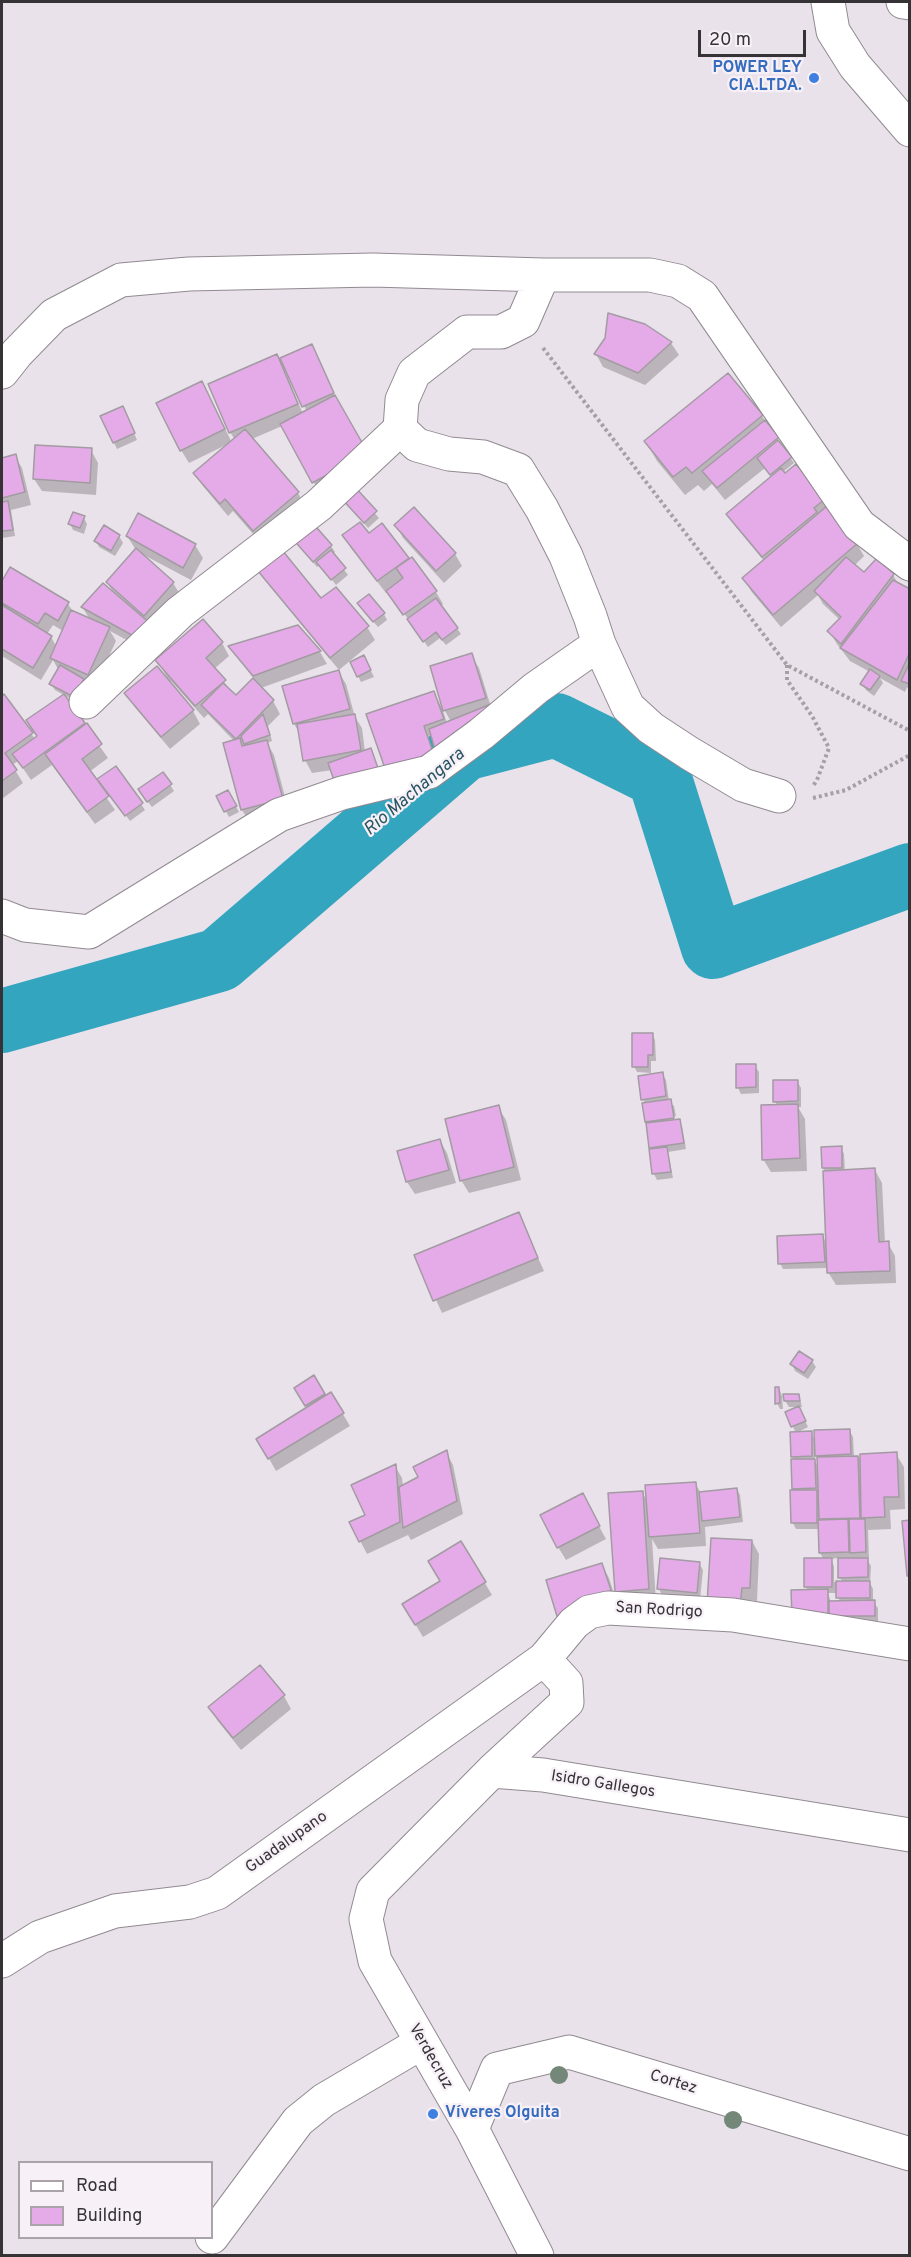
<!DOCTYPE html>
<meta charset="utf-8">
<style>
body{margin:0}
#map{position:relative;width:911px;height:2257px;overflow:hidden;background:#eae2ea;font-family:Overpass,sans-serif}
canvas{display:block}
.frame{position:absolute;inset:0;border:3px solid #363336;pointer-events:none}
.legend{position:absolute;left:18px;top:2161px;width:195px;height:78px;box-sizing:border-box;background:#f7f0f7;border:2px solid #aaa4aa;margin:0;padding:8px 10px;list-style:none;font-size:18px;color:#363336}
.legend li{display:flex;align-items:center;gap:12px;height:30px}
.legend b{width:30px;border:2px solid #aaa4aa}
.scale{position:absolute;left:698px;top:30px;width:108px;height:27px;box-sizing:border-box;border:3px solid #363336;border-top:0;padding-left:8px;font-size:18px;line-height:21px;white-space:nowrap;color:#363336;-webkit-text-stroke:4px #f7f0f7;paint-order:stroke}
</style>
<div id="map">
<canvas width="911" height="2257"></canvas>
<div class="frame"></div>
<ul class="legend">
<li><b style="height:8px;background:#fff"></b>Road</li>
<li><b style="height:16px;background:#e5abe8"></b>Building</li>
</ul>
<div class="scale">20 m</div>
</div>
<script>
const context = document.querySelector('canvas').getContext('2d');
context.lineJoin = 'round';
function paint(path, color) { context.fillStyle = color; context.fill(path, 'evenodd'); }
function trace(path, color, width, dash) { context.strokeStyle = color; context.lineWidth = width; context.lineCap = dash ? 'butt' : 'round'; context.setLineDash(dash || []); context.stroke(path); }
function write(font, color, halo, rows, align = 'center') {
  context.font = font + ' Overpass,sans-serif'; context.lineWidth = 4.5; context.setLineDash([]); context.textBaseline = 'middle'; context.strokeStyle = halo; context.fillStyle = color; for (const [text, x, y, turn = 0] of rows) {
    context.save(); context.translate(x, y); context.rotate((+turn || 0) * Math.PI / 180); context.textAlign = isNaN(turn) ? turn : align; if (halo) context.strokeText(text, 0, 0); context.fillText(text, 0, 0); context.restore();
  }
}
const shadow = new Path2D(`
 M645,325L671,343L679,355L645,385L603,367L596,354Z
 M277,356L285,371L303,414L307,412L282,359L318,358L336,399L374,466L321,495L282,426L252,439L298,493L305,506L261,543L233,511L228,516L203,486L195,474L230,443L189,463L181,450L209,396L232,443L235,440L230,432Z
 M126,414L137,440L117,449L102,417Z
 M762,416L794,463L783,472L785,475L796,466L857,544L864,556L854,566L864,574L893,575L899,585L910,591V692L907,687L905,692L880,678L883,683L874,696L866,690L862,684L870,672L850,661L837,644L829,631L840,620L823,604L818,595L781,627L751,591L744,578L764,561L736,527L728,514L772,477L765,468L725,500L712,484L704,491L698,485L685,495L657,461L646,442Z
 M91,450L98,463L96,495L42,491L34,479Z
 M15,456L22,468L31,505L11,510L15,536L2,538V459Z
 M353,488L379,518L368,528L342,498Z
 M84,518L87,524L84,534L73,530L70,524Z
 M310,522L331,546L335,552L332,554L348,575L336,585L320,565L317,567L297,543Z
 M382,525L409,561L436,592L443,604L441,606L461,634L446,645L440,638L428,647L388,591L386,593L351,548L344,535H369Z
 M396,525L455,554L462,566L444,583L403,538Z
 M119,536L123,543L115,556L99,547L96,541Z
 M127,536L195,545L203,558L191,580L138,552L173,583L181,596L147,651L110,631L116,641L95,687L78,703L55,690L51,684L59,671L53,660L41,680L2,656V584L10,569L68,604L74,613L90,620L83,608L115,595L107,582L136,550ZM53,625L63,631L56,646L51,637L47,634Z
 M255,565L321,601L335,589L367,627L375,640L339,670L263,578Z
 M362,609L384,614L387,620L378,627Z
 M202,621L222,643L229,656L214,669L236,697L254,679L230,647L298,627L320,652L327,664L261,688L273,701L280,714L268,726L272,741L267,743L274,755L289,812L250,823L242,810L225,744L234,741L208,714L204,718L171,681L169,682L193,711L200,724L170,749L134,706L126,693L167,677L157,660Z
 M471,655L479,668L491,707L397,790L434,693L442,708L447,723L451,722L444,709Z
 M367,663L374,677L361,682L358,676Z
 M338,671L346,684L355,717L362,728L365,752L332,770L312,773L305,760L300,734L294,724L284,687Z
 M4,696L35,739L38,737L28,721L64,696L108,758L89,772L115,810L95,824L52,765L31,780L18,761L12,765L23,783L2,799V698Z
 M163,774L174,791L152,807L143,796Z
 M103,785L141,804L145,810L130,821Z
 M228,792L239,812L229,817L218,797Z
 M652,1034L655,1040L656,1061H651V1073L637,1072L634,1066Z
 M755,1066L759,1072V1093L741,1094L738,1088Z
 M662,1074L666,1080L669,1101L674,1106L676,1116L646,1120L645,1104L643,1099Z
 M797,1081L801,1088V1107H798L805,1119L807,1171L771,1172L763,1159L777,1106L775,1101Z
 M498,1107L506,1120L521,1180L469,1193L461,1180Z
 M676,1119L682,1126L686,1149L668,1152L673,1178L657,1180L654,1174L647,1123Z
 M440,1141L447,1153L456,1183L415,1194L407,1182L399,1152Z
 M841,1148L844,1154L845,1171L875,1170L882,1183L885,1243H888L895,1256L896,1283L836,1285L828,1272V1268L783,1269L780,1263L822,1235L827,1244L825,1172L823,1168Z
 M518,1213L544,1271L442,1313L416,1256Z
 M812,1361L816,1367L808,1379L795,1371L792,1364Z
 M314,1377L326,1397L331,1394L350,1426L276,1471L258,1439L308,1409L296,1388Z
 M779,1388L782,1396L799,1395L802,1407H789L782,1396L783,1409H780L777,1403Z
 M786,1413L802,1414L808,1427L796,1433L811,1432L816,1442L849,1430L853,1437L854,1458L896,1454L904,1467L905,1509L890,1510L891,1529L868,1530L869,1558H866L871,1566L870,1583L873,1589V1602L878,1608V1622H797L808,1591L806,1587V1560H824L820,1553V1529H796L793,1523L796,1492L793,1488L795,1461L792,1457L796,1433ZM815,1451L818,1457V1467L815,1461ZM839,1558L840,1578L843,1582H834V1566L830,1559ZM828,1593H837L840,1602H831Z
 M446,1452L453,1465L463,1514L411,1540L408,1535L367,1554L351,1523L367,1516L395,1466L402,1478L403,1486L420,1477Z
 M695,1483L701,1493L737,1489L740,1495L743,1522L705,1527L706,1546L658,1549L652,1539L656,1602L624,1604L616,1591L642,1492L648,1502Z
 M589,1508L606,1539L566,1560L558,1547Z
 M752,1541L759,1554L757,1601L748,1600L747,1619L716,1617Z
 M461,1543L492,1595L423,1637L411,1617L442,1581Z
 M699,1563L703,1570L700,1599L662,1595L659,1589Z
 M602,1565L609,1578L617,1603L569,1638Z
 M260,1667L284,1696L291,1709L241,1750L217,1720L210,1707Z`);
const river = new Path2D(`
 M2,1021L219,960L464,749L556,725L659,776L713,947L910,875`);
const building = new Path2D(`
 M608,313L645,324L672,342L638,373L594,354L605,338Z
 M312,344L334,393L302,407L280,358Z
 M277,354L298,404L229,433L208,384Z
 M728,373L763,415L692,473L686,467L673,477L644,441Z
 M202,381L225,429L180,451L156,403Z
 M335,395L368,453L312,483L280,424Z
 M123,406L135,433L113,443L100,416Z
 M765,420L779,437L717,488L702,471Z
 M245,429L299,492L253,531L225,499L220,504L193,473Z
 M778,440L792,457L770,475L757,458Z
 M35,445L92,448L90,483L33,479Z
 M16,454L25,492L2,498V458Z
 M796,464L825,499L814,508L817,512L762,557L726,514L781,468L785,473Z
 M354,486L377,511L364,523L340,497Z
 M8,501L13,530L2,531V502Z
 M827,506L858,543L773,615L742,578Z
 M414,507L456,553L436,571L394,525Z
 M73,512L85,516L80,528L68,524Z
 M138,513L196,544L183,568L126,536Z
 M310,520L332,545L313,562L291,537Z
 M360,522L369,533L382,523L409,558L377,581L342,535Z
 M104,525L120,535L111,551L94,541Z
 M278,545L321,598L336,587L369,626L330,658L253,565Z
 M136,548L174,582L144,616L106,582Z
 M331,550L346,568L331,580L316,562Z
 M412,557L437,591L403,615L386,591L403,578L396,568Z
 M846,557L864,572L877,558L894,574L841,644L827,631L841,617L814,591Z
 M10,567L69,602L58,621L45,613L38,624L2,603V581Z
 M893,580L910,589V652L897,680L840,648Z
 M103,583L152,625L139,639L81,607Z
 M369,594L385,613L373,622L357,603Z
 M436,598L458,628L442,640L436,632L423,642L407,619Z
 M2,605L52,636L33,668L2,649Z
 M71,610L110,627L88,675L50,658Z
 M203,619L223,642L206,658L226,680L195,706L155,660Z
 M298,625L321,651L253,676L228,646Z
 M472,653L486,698L443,711L430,666Z
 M364,655L371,670L357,677L350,662Z
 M910,662V684L901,681Z
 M60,665L84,679L74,697L49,684Z
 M157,666L194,710L161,737L124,693Z
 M870,669L880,676L870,690L860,684Z
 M339,670L350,709L293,724L282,686Z
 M253,678L274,700L236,739L201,705L223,683L236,695Z
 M434,691L444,719L424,726L436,761L388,777L366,714Z
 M4,694L33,733L5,753L17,770L2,781V696Z
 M64,694L85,723L23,768L12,754L37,736L26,720Z
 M491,704L437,756L429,729Z
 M263,714L270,735L244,744L241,736Z
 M355,714L361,750L303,761L297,724Z
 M87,723L102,744L82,759L109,796L87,812L45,754Z
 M240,738L242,746L267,740L283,799L241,810L223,743Z
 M371,748L380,774L337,789L328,763Z
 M116,766L143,803L125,816L97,779Z
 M163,772L172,784L147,802L138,789Z
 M228,790L237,806L224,812L216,796Z
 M632,1033H653V1055H648V1067H632Z
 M736,1064H756V1087L736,1088Z
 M663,1072L666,1096L641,1100L638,1076Z
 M773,1080H798V1101L773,1102Z
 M671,1099L674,1118L645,1122L642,1103Z
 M798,1104L800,1158L762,1160L761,1105Z
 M499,1105L514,1167L460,1181L445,1119Z
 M680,1119L684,1143L649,1148L646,1123Z
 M440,1139L449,1170L406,1182L397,1151Z
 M842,1146V1168H822L821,1147Z
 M667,1147L671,1172L652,1174L649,1149Z
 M875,1168L879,1242L889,1241L890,1271L827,1273L823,1171Z
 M519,1212L538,1258L433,1301L414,1255Z
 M823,1234L825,1262L778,1264L777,1236Z
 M799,1351L813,1360L804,1373L790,1364Z
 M314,1375L325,1394L305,1406L294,1388Z
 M775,1387H779L780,1403L775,1404Z
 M331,1392L344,1413L268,1459L256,1439Z
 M783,1394H799L800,1401H784Z
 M799,1406L806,1421L791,1427L785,1412Z
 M850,1429L851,1454L815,1456L814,1430Z
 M812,1431V1456L791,1457L790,1432Z
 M447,1450L457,1501L403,1528L399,1487L418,1477L413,1467Z
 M897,1452L899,1497H884L885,1517L861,1518L860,1454Z
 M858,1456L860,1518L819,1519L817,1457Z
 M791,1459H815L816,1488L792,1489Z
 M396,1464L400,1522L359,1542L349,1522L365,1515L351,1485Z
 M696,1482L700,1533L649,1537L645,1485Z
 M737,1488L740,1517L702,1521L699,1492Z
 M790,1490H817V1523H791Z
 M643,1491L649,1589L615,1592L608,1493Z
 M583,1493L600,1526L557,1548L540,1515Z
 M848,1519L849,1552L819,1553L818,1520Z
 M849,1519H865L866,1552L850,1553Z
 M910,1520V1576H907L902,1521Z
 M711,1538L752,1540L750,1588H742L740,1606L707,1604Z
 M461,1541L486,1582L415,1625L402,1604L440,1581L428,1561Z
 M660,1558L700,1562L697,1593L657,1589Z
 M804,1558H832V1587H804Z
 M838,1558H868V1577L838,1578Z
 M602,1563L611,1590L560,1626L546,1580Z
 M836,1581H870V1598H836Z
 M828,1589V1616H792L791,1590Z
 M875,1600V1616H829V1601Z
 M260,1665L285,1695L233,1738L208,1707Z`);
const path = new Path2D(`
 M543,348L787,665L910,731
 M787,665V680L812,716L829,748L817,780L813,786
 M813,798L846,790L910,755`);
const minor = new Path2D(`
 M828,2L833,31L855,66L910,130
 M903,2L910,3
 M543,275L523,321L501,332H467L414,373L402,400L400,429L417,445L449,454L483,457L518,470L542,509L566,556L590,616L599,644L628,707L651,728L689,753L743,785L779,796
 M2,372L17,353L54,315L121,280L189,274L373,270L543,275H650L678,281L702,296L859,525L910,564
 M86,702L180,612L319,505L400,429
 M2,916L25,925L89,932L279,815L342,793L429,772L481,734L536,688L599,644
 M492,1771L543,1775L910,1835
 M2,1961L40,1937L115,1911L190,1902L217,1893L544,1659L574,1623L589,1612L608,1608L733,1615L910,1644
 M472,2129L497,2069L569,2052L910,2154
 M212,2237L298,2121L324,2100L421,2043
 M537,2256L472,2129L375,1961L366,1919L373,1891L492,1771L567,1702L566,1683L544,1659`);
const trees = [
 [559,2075],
 [733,2120]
];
const markers = [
 [814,78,6,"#3f7fe0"],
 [433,2114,6,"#3f7fe0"]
];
const shopNames = [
 ["POWER LEY",802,69],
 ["CIA.LTDA.",802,87],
 ["Víveres Olguita",445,2114,"left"]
];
const streetNames = [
 ["San Rodrigo",659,1611,3],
 ["Isidro Gallegos",603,1785,9],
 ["Guadalupano",287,1843,-35],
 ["Verdecruz",430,2057,60],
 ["Cortez",673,2083,17]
];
const waterNames = [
 ["Rio Machangara",415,793,-40]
];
paint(shadow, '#0003');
trace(river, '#34a5be', 64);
paint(building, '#e5abe8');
trace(building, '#a29ba2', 1.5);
trace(minor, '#918a91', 35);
trace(path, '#a6a0a6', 4, [3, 3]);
trace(minor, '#fff', 33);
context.fillStyle = '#738878';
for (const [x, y] of trees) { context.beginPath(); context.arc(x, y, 9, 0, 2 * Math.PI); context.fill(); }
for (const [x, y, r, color] of markers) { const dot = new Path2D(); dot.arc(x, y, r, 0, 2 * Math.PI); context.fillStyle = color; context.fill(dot); trace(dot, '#f7f0f7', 2); }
write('bold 16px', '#366cbe', '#f7f0f7', shopNames, 'right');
write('16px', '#363336', '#f7f0f7', streetNames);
write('italic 18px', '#275561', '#f7f0f7', waterNames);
</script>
